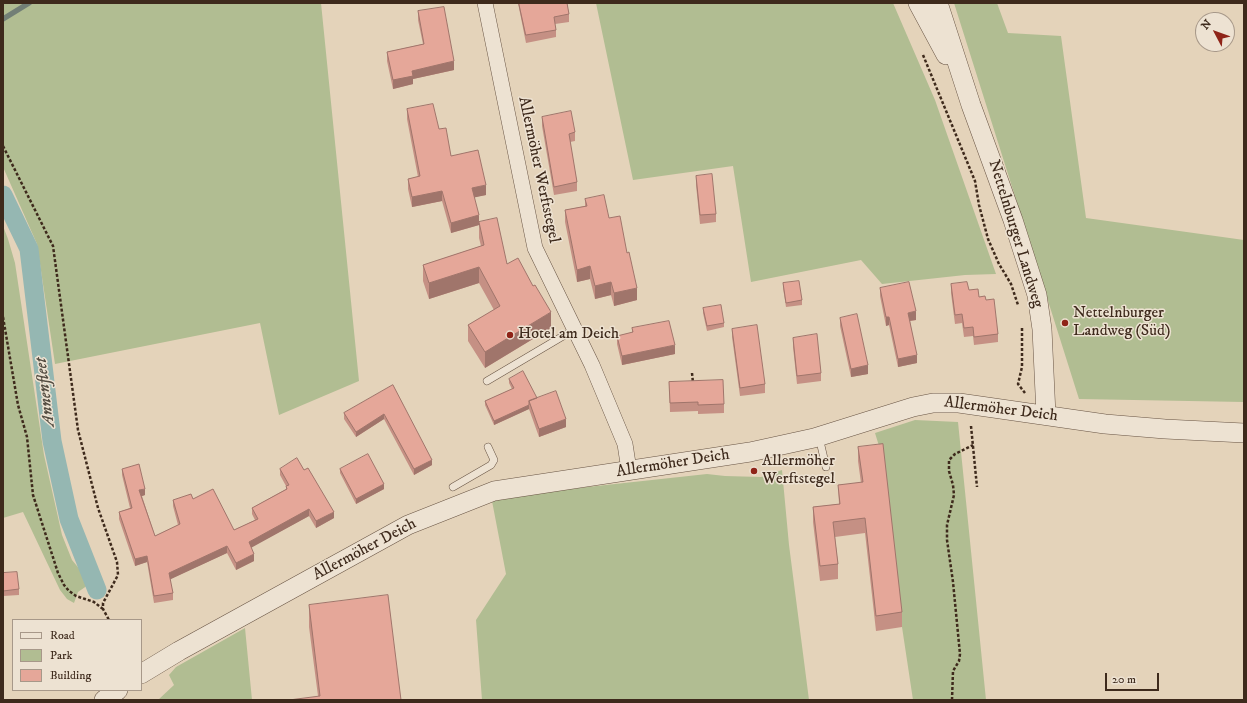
<!DOCTYPE html>
<meta charset="utf-8">
<style>
body{margin:0}
#map{position:relative;width:1247px;height:703px;overflow:hidden;background:#e4d3ba;font-family:"IM FELL DW Pica",serif}
canvas{display:block}
.frame{position:absolute;inset:0;border:4px solid #3e2a1c;pointer-events:none}
.legend{position:absolute;left:12px;top:619px;width:130px;height:72px;box-sizing:border-box;background:#ede2d2;border:1px solid #a79889;margin:0;padding:5px 7px;list-style:none;font-size:12px;color:#3e2a1c}
.legend li{display:flex;align-items:center;gap:8px;height:20px}
.legend b{width:20px;border:1px solid #a79889}
.north{position:absolute;left:1195px;top:12px;width:40px;height:40px;box-sizing:border-box;background:#ede2d2;border:1px solid #a79889;border-radius:50%;rotate:311deg;font-size:11px;font-weight:700;line-height:16px;text-align:center;color:#3e2a1c}
.north::after{content:'';display:block;margin:auto;width:14px;height:18px;background:#8f2418;clip-path:polygon(50% 0,100% 100%,50% 72%,0 100%)}
.scale{position:absolute;left:1105px;top:673px;width:54px;height:18px;box-sizing:border-box;border:2px solid #3e2a1c;border-top:0;padding-left:5px;font-size:12px;line-height:14px;white-space:nowrap;color:#3e2a1c;-webkit-text-stroke:3px #ede2d2;paint-order:stroke}
</style>
<div id="map">
<canvas width="1247" height="703"></canvas>
<div class="frame"></div>
<ul class="legend">
<li><b style="height:5px;background:#ede2d2"></b>Road</li>
<li><b style="height:11px;background:#b1bd92"></b>Park</li>
<li><b style="height:11px;background:#e5a799"></b>Building</li>
</ul>
<div class="north">N</div>
<div class="scale">20 m</div>
</div>
<script>
const context = document.querySelector('canvas').getContext('2d');
context.lineJoin = 'round';
function paint(path, color) { context.fillStyle = color; context.fill(path, 'evenodd'); }
function trace(path, color, width, dash) { context.strokeStyle = color; context.lineWidth = width; context.lineCap = dash ? 'butt' : 'round'; context.setLineDash(dash || []); context.stroke(path); }
function write(font, color, halo, rows, align = 'center') {
  context.font = font + ' "IM FELL DW Pica",serif'; context.lineWidth = 3; context.setLineDash([]); context.textBaseline = 'middle'; context.strokeStyle = halo; context.fillStyle = color; for (const [text, x, y, turn = 0] of rows) {
    context.save(); context.translate(x, y); context.rotate((+turn || 0) * Math.PI / 180); context.textAlign = isNaN(turn) ? turn : align; if (halo) context.strokeText(text, 0, 0); context.fillText(text, 0, 0); context.restore();
  }
}
const green = new Path2D(`
 M3,3H321L359,381L279,415L260,323L55,364L37,244L3,167Z
 M596,3H893L935,100L996,274L965,275L882,284L861,260L751,282L733,166L633,180Z
 M954,3H997L1008,33L1061,36L1086,218L1244,240V402L1079,399Z
 M3,226L8,239L15,263L44,455L62,535L72,560L91,583L78,592L74,603L67,599L60,590L23,512L3,518Z
 M915,420L958,422L986,700H913L902,627L883,459L875,433Z
 M782,470L789,545L809,700H482L476,620L506,574L492,501L560,490L707,474L725,476L761,477Z
 M245,628L252,700H158L174,685L169,675L176,667Z`);
const stream = new Path2D(`
 M3,19L29,3`);
const canal = new Path2D(`
 M3,195L29,249L52,441L69,519L97,590`);
const path = new Path2D(`
 M923,55L975,181L979,205L988,239L999,264L1011,284L1018,305
 M3,146L53,246L78,430L98,508L117,562L118,575L103,603V609L109,620
 M3,317L18,405L27,437L33,495L58,573L64,585L69,591L76,596L94,602L103,609
 M1022,328V367L1018,384L1025,393
 M692,373L693,383
 M971,426L977,487
 M952,700L953,671L959,661L960,654L953,582L947,540V525L954,495L953,485L949,471V460L955,454L973,445`);
const service = new Path2D(`
 M487,381L575,329
 M819,437L826,467
 M453,487L491,465L494,460L488,447`);
const minor = new Path2D(`
 M485,3L535,248L592,365L625,444L629,470`);
const tertiary = new Path2D(`
 M918,3L946,55
 M938,3L971,105L1013,220L1037,295L1042,329L1046,415
 M141,674L179,651L408,525L494,491L750,452L814,438L913,407L933,403H959L1105,424L1165,429L1244,433
 M104,700L118,690`);
const wall = new Path2D(`
 M518,3H567L569,14V22L555,24L556,30V37L526,43Z
 M418,11L454,70L413,79V84L393,89L387,61V52L423,44L418,20Z
 M407,109L439,129L451,156L486,195L474,197L479,222L507,264L551,328L485,368L468,341V325L494,310L479,283L429,299L423,281V265L481,246L479,238V225L451,233L442,201L412,207L408,189V179L418,177L407,119Z
 M542,117L575,132V141L570,142L577,182V191L554,195L542,126Z
 M696,176L716,214V222L700,224L696,185Z
 M585,199L609,218L637,300L614,306L611,295L595,299L590,279L577,282L565,222V210L585,206Z
 M783,283L802,300V305L786,307L783,288Z
 M951,284L969,290L979,297L986,300L998,334V342L974,345L973,336L964,337L962,323L955,324L951,293Z
 M880,288L916,320L910,321L917,363L898,367L889,325L886,326L880,296Z
 M703,308L724,323V327L707,331L703,313Z
 M840,318L868,374L851,377L840,326Z
 M632,328L675,354L622,365L617,344V336L632,333Z
 M732,329L765,384V393L740,396L732,337Z
 M793,338L821,373V381L797,384L793,347Z
 M509,379L537,398L566,427L539,437L529,409L494,425L485,405V401L512,389L509,383Z
 M669,382L724,404V413L698,414V411L670,412Z
 M393,385L432,465L414,475L384,419L356,437L344,419V413Z
 M858,447L902,612V627L876,631L865,533L835,537L838,564V579L820,581L813,522V507L839,504L838,485L861,483L858,461Z
 M122,469L145,495L142,496L155,536L178,525L173,506V500L193,499L234,530L255,520L252,514V508L286,489V486L280,475V469L334,518L316,528L309,516L251,547L254,561L236,570L227,553L170,579L173,593V600L154,603L147,562L135,566L119,519V512L130,508L122,475Z
 M340,469L384,489L356,504L340,473Z
 M3,573L19,589V595L3,596Z
 M309,605L401,700L318,696L309,627Z`);
const shadedWall = new Path2D(`
 M454,61V70L413,79V84L393,89V80L412,71Z
 M486,185V195L472,198V188Z
 M442,191V201L412,207V197Z
 M479,215V225V222V225L451,233V223Z
 M590,266V279L577,282V270Z
 M479,267V283L429,299V283Z
 M611,282V295L595,299V286Z
 M637,288V300L614,306V293Z
 M916,311V320L908,321V313Z
 M551,312V328L485,368V352Z
 M886,317H889V325L886,326Z
 M675,345V354L622,365V356Z
 M917,355V363L898,367V359Z
 M868,365V374L851,377V369Z
 M529,405V409L494,425V421Z
 M384,414V419L356,437V432Z
 M566,419V427L539,437V429Z
 M432,460V465L414,475V469Z
 M384,484V489L356,504V499Z
 M145,489V495L139,497V490Z
 M309,509V516L249,549V542Z
 M334,512V518L316,528V521Z
 M227,546V553L169,580V573Z
 M254,554V561L236,570V563Z
 M147,556V562L135,566V559Z`);
const building = new Path2D(`
 M519,3H567L569,14L554,17L556,30L526,35Z
 M444,7L454,61L412,71L413,76L393,80L387,52L424,44L418,11Z
 M433,104L439,129L446,128L451,156L478,150L486,185L472,188L479,215L451,223L442,191L412,197L408,179L420,176L407,109Z
 M571,111L575,132L569,134L577,182L554,187L542,117Z
 M712,174L716,214L700,215L696,176Z
 M604,195L609,218L620,216L627,253L629,252L637,288L614,293L611,282L595,286L590,266L577,270L565,210L587,206L585,199Z
 M497,218L507,264L518,258L533,286L535,285L551,312L485,352L468,325L500,306L479,267L429,283L423,265L484,245L479,222Z
 M799,281L802,300L786,303L783,283Z
 M909,282L916,311L908,313L917,355L898,359L889,317H886L880,288Z
 M967,282L969,290L978,289L979,297L985,296L986,300L994,299L998,334L974,337L973,327L964,328L962,314L955,315L951,284Z
 M721,305L724,323L707,326L703,308Z
 M857,314L868,365L851,369L840,318Z
 M669,321L675,345L622,356L617,336L633,332L632,328Z
 M757,325L765,384L740,388L732,329Z
 M817,334L821,373L797,376L793,338Z
 M523,371L537,398L529,401V405L494,421L485,401L514,388L509,379Z
 M723,380L724,404L698,405V402L670,403L669,382Z
 M393,385L432,460L414,469L384,414L356,432L344,413Z
 M556,391L566,419L539,429L529,401Z
 M883,444L902,612L876,616L865,518L833,522L838,564L820,566L813,507L840,504L838,485L863,482L858,447Z
 M368,454L384,484L356,499L340,469Z
 M297,458L304,470L308,468L334,512L316,521L309,509L249,542L254,554L236,563L227,546L169,573L173,593L154,596L147,556L135,559L119,512L132,508L122,469L139,464L145,489L139,490L155,536L180,524L173,500L191,494L193,499L213,489L234,530L258,519L252,508L287,489L286,486L289,485L280,469Z
 M17,572L19,589L3,591V573Z
 M388,595L401,700H289L320,696L309,605Z`);
const markers = [
 [1065,323,4,"#8f2418"],
 [510,335,4,"#8f2418"],
 [754,471,4,"#8f2418"]
];
const streetNames = [
 ["Allermöher Werftstegel",538,170,78],
 ["Nettelnburger Landweg",1015,234,73],
 ["Allermöher Deich",1001,410,7],
 ["Allermöher Deich",673,464,-9],
 ["Allermöher Deich",365,550,-28]
];
const poiNames = [
 ["Nettelnburger",1073,314],
 ["Landweg (Süd)",1073,332],
 ["Hotel am Deich",518,335],
 ["Allermöher",762,462],
 ["Werftstegel",762,480]
];
const waterNames = [
 ["Annenfleet",46,392,-97]
];
paint(green, '#b1bd92');
trace(stream, '#727f76', 5.5);
trace(canal, '#95b7b2', 19);
trace(service, '#685444', 8);
trace(minor, '#685444', 16);
trace(tertiary, '#685444', 20);
trace(path, '#3e2a1c', 2.5, [3, 2]);
trace(service, '#ede2d2', 7);
trace(minor, '#ede2d2', 15);
trace(tertiary, '#ede2d2', 19);
paint(wall, '#c59084');
paint(shadedWall, '#a0756b');
paint(building, '#e5a799');
trace(building, '#a0756b', 1);
for (const [x, y, r, color] of markers) { const dot = new Path2D(); dot.arc(x, y, r, 0, 2 * Math.PI); context.fillStyle = color; context.fill(dot); trace(dot, '#ede2d2', 1.5); }
write('16px', '#3e2a1c', '#ede2d2', streetNames);
write('16px', '#3e2a1c', '#ede2d2', poiNames, 'left');
write('italic 17px', '#544d42', '#ede2d2', waterNames);
</script>
